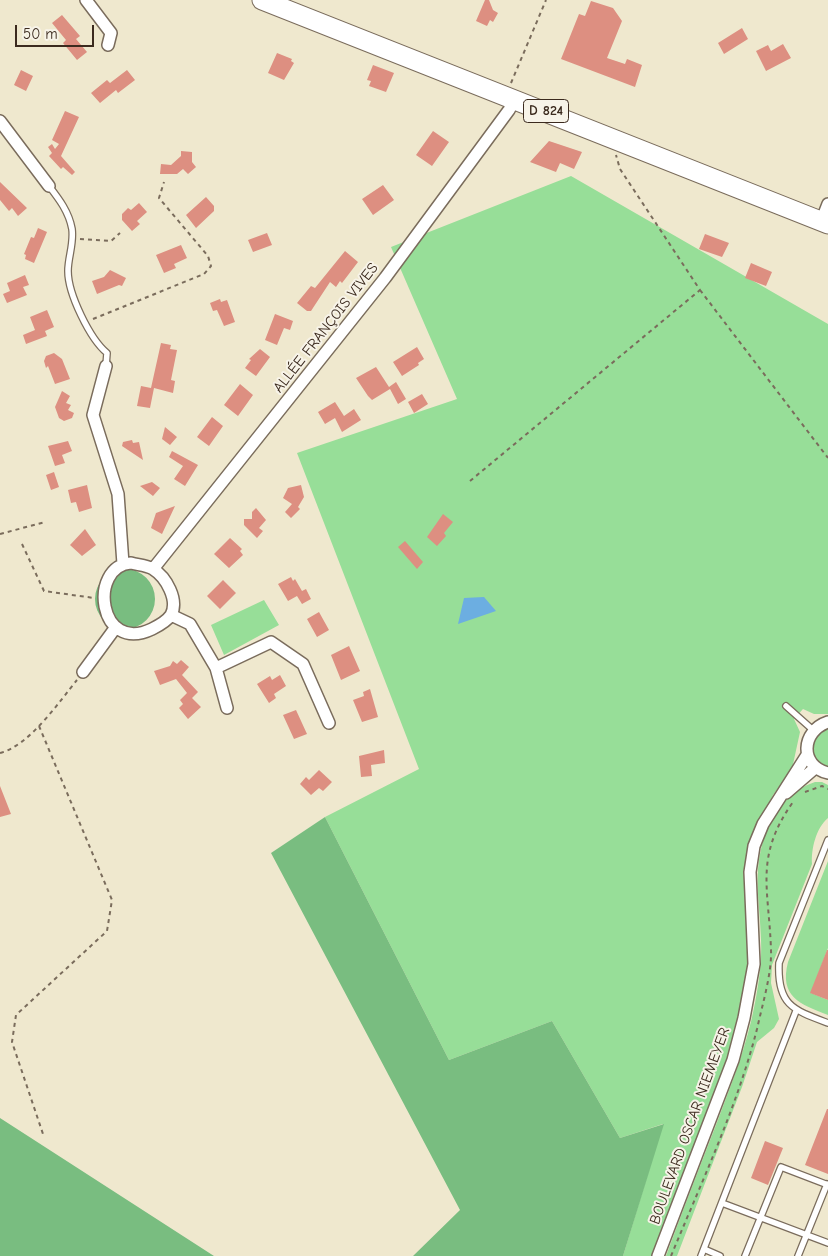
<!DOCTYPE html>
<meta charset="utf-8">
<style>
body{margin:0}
#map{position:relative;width:828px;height:1256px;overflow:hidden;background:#efe8ce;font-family:"Comic Neue",sans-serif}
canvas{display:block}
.scale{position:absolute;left:15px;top:25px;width:79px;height:22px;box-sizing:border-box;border:2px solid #3b2a1e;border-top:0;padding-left:6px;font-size:15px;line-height:18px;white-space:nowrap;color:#3b2a1e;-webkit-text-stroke:4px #f7f3e8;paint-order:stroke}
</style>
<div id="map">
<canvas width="828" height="1256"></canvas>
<div class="scale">50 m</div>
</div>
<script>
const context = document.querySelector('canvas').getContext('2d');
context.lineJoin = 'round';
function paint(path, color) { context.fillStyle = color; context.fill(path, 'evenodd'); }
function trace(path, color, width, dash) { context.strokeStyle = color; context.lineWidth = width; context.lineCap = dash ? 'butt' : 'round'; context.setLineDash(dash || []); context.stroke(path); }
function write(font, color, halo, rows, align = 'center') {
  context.font = font + ' "Comic Neue",sans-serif'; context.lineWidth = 4; context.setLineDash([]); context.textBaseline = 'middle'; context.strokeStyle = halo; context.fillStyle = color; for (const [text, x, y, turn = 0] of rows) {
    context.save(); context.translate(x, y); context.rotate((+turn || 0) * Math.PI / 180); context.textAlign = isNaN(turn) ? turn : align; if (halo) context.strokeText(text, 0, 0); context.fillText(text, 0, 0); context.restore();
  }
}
const green = new Path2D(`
 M571,176L828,324V714H814L803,709L794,719L800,732L792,769L773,795L754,836L750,965L734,1042L653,1256H623L663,1124L620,1138L552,1021L449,1060L325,817L419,769L297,453L457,399L391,247Z
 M264,600L279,625L224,655L211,625Z
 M828,729V769C808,760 805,736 828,729Z
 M815,782H822L828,785V818C816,828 811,849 812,864L772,965L771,983L779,1019L774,1028L757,1042L742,1087L677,1256H666C682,1212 699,1169 716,1125C731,1085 747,1046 755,1003C759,982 762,961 761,940C760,901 752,873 765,835C774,811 790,790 815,782Z
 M828,861V948L811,993L828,1000V1015C800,1004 779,997 788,962Z`);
const forest = new Path2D(`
 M95 599a30 30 0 1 1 60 0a30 30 0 1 1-60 0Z
 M325,817L449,1060L552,1021L620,1138L664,1124L623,1256H413L460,1210L271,853Z
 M0,1118L214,1256H0Z`);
const water = new Path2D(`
 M484,597L496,611L458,624L464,598Z`);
const building = new Path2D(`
 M485,0H489L493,10L498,13L493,22L490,20L487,26L476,21Z
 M591,1L613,8L622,21L607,58L625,64L627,59L642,65L635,87L561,59L579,14L585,16Z
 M62,15L80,36L76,39L87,52L77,60L63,43L66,40L52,23Z
 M742,28L748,39L724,54L718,43Z
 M783,44L791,58L766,71L756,51L768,45L771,51Z
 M277,53L292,59L291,61L294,63L284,80L268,73Z
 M373,65L394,73L386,92L369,86L371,81L367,80Z
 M21,70L33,76L26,91L14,85Z
 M127,70L135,80L118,93L116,90L100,103L91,93L107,80L110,83Z
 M65,111L79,117L61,156L75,172L72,175L63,167L61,169L49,156L52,153L48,147L52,144L55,149L59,144L52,140Z
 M433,131L449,142L432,166L416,155Z
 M549,141L582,152L574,169L560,163L556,172L530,162Z
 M181,151L192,152V162L196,167L188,174L183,169L177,174H160L161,164L171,165L181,156Z
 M0,182L27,208L18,216L12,208L9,211L0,200Z
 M383,185L394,200L373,215L362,199Z
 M206,197L214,206V211L196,228L186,215Z
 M139,203L147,212L137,221L140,224L132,231L122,220V214L128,208L131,210Z
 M38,228L47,232L34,263L25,259L26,255L24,254L31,237L34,238Z
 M267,233L272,245L253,252L248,240Z
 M705,234L729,243L722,257L699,249Z
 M181,245L187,258L174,264L176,268L164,273L156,255Z
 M345,251L358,262L342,283L340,281L336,287L330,282L311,311H307L297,303L311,286L315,288Z
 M751,263L772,272L766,286L745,278Z
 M110,270L126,278L122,286L119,285L97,294L92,281L104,277Z
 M25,275L29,285L23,287L27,295L7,303L3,294L10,291L7,283Z
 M220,299L221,302L227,300L235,322L224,326L217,310L213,311L210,303Z
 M47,310L54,327L45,331L47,336L26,344L23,335L35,330L30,317Z
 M275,314L293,321L290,330L284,328L277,345L265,340Z
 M161,343L171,345L170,349L177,350L171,380L175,381L173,393L154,388L150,408L137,406L141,386L151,388Z
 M417,347L424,359L418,363L419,365L402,376L393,362Z
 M260,349L270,357L256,376L245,368L251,360L249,359Z
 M54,353L62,359L70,379L55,384L48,366L46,368L44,361L46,356Z
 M376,367L389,387L396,382L406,399L398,404L390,389L372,400L368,396L356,378Z
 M240,384L253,395L238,416L224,405Z
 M62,391L70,396L66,403L71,405L68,410L74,413L72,418L64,421L59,418L55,407Z
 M422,394L428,404L414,413L408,402Z
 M335,402L344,416L354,409L361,420L342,432L335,418L325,424L318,412Z
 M212,417L223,426L209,446L197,437Z
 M165,427L177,437L170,445L162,439Z
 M132,440L133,443L139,442L143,460L122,446L123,442Z
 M68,441L72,451L62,455L65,463L55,466L48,446Z
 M172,451L198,465L185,486L174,479L183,466L169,457Z
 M54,472L59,487L51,490L46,475Z
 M152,482L160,488L153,496L140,486Z
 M87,485L92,508L79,512L76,502L71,503L68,490Z
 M301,485L304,497L298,507L300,509L291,518L285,512L292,504L283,498L288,488Z
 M175,506L162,534L151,528L156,513Z
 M256,508L266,520L259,528L263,531L257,538L244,525V519H252V512Z
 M443,514L453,522L444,533L446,536L437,546L427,537Z
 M85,529L96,545L82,556L70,545Z
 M230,538L242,549L240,551L243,555L229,568L214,554Z
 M405,541L423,562L417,569L398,547Z
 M291,577L293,581L295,579L302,591L306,589L311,599L302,604L297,596L288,601L278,584Z
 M223,580L236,593L220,609L207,596Z
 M319,612L329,630L317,637L307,619Z
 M349,646L360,671L341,680L331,655Z
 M181,660L189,667L182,675L198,692L192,698L201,707L188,719L179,708L183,704L180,700L187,693L176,679L160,685L154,671L170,666L173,661L177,664Z
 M280,675L286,686L274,694L276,698L269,703L257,684L270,676L272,680Z
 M370,689L378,717L362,722L353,700L364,696L363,692Z
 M296,710L307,734L294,739L283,715Z
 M384,750L385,763L371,765L372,776L361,777L359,756Z
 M319,770L332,782L323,791L319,788L311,795L300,784L306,777L309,780Z
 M0,786L11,814L0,817Z
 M827,950H828V1000L810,993Z
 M827,1109H828V1174L805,1165Z
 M765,1141L783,1148L768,1185L751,1178Z`);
const path = new Path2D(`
 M511,83L546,0
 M80,239L111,241L120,233
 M700,290L828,458
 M93,319L204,274L211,266L208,256L159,198L164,182
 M470,481L700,290L620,169L616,155
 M0,534L45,522
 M22,544L44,591L94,598
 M39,726L112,900L107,931L16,1015L12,1042L43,1134
 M0,753C29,746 59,702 77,680
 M805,792L822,786L828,789
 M671,1256C702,1181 737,1107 757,1029C762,1006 772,973 771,950C769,888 754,857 793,802`);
const lane = new Path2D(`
 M49,186C59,199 69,212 72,229C74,244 68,257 68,271C68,294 90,339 107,353L106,366
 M786,706L813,730
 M828,840L779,963C777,1005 793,1010 828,1023
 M722,1203L828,1243
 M704,1249L720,1256
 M701,1256L796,1011
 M745,1256L781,1167L828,1185
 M798,1256L827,1184`);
const street = new Path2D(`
 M86,0L111,33L108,45
 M0,121L49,186
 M821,222L828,204
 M106,366L93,415L118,494L123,564
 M131,563C138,565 146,565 153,569C166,577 179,600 171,615C167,621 158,626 152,629C98,655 88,566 131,563Z
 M153,569L385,278L509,110L515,99
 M171,615L190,624L216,668L227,708
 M216,668L271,642L303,664L329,723
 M83,672L116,627
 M828,722C801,731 799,766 828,773
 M786,793L815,768
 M658,1256L733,1060L744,1018L754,964L750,872L754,846L763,824L807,755`);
const primary = new Path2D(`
 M262,0L828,224`);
const shields = [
 [546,111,45]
];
const shieldNames = [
 ["D 824",546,111]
];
const streetNames = [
 ["ALLÉE FRANÇOIS VIVES",326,328,-52],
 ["BOULEVARD OSCAR NIEMEYER",690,1126,-70]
];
paint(green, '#97de98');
paint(forest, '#79bd80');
paint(water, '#6caee1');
paint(building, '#dd8f81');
trace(lane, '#7a6c5c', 8);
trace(street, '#7a6c5c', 14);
trace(primary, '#7a6c5c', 21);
trace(path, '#7a6c5c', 2, [4, 4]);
trace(lane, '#fff', 5.5);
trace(street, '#fff', 11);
trace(primary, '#fff', 19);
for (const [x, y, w] of shields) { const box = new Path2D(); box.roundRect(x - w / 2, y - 11.5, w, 23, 4); context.fillStyle = '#f7f3e8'; context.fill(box); trace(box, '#3b2a1e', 1); }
write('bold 14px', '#3b2a1e', null, shieldNames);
write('15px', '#3b2a1e', '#f7f3e8', streetNames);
</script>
